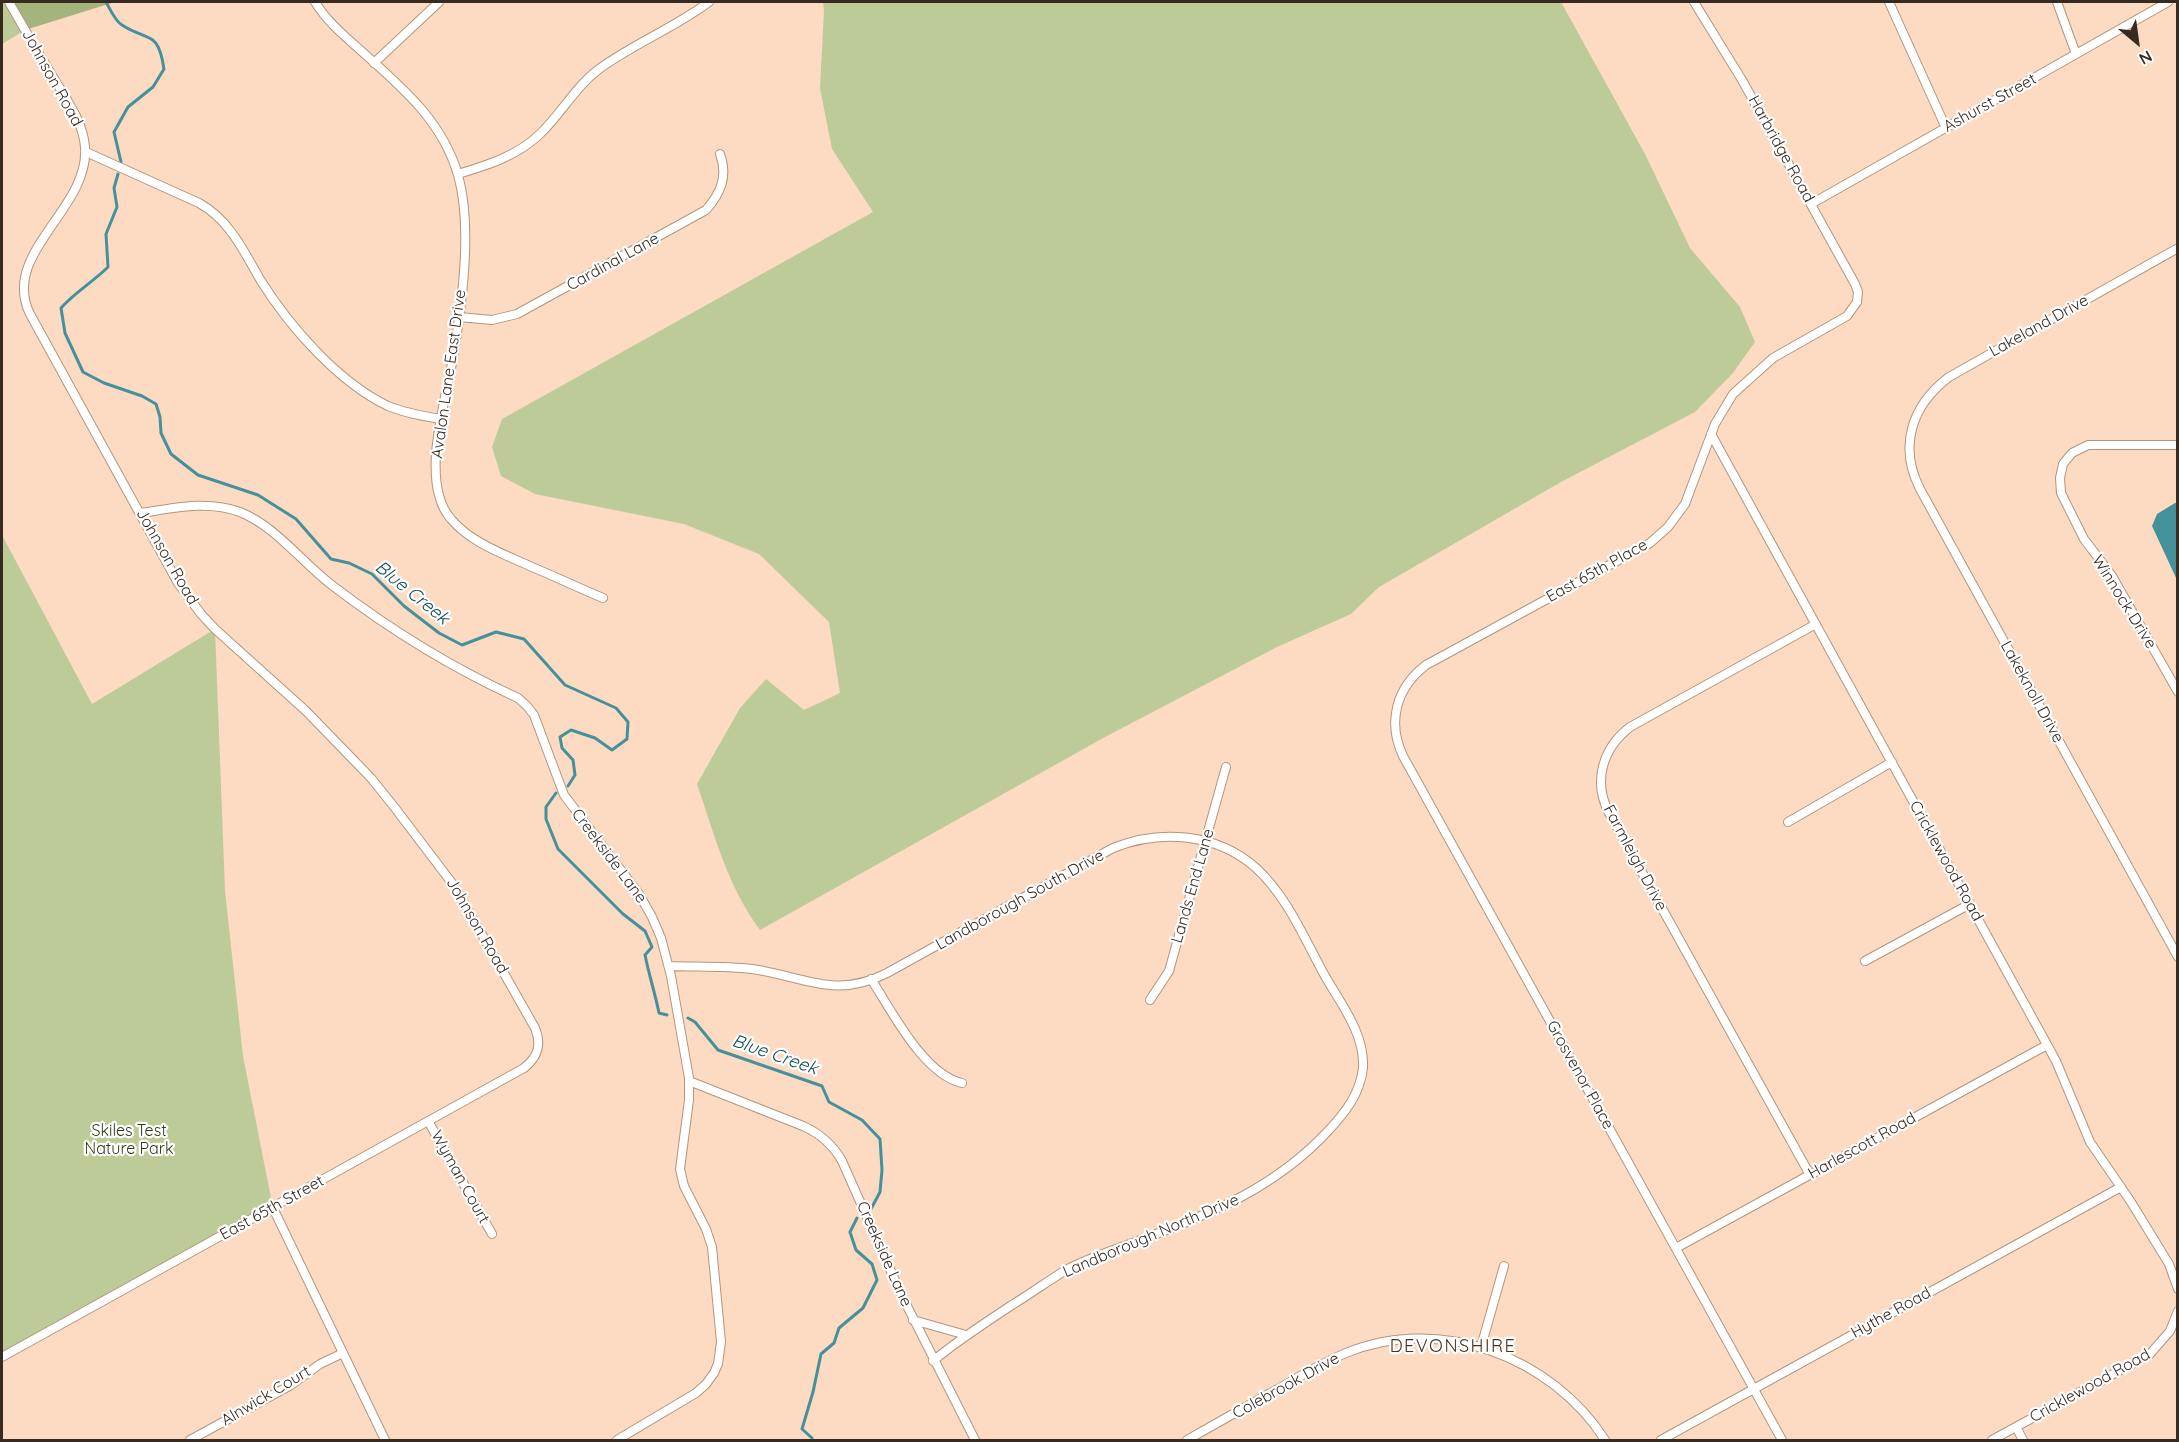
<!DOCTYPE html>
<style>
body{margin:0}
#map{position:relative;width:2179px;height:1442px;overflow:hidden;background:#fcdbc2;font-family:Quicksand,sans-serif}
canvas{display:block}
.frame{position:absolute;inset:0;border:3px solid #372b21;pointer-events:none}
.north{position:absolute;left:2107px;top:12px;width:60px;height:60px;-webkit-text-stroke:4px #fff;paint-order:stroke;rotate:151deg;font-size:16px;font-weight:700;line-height:24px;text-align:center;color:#372b21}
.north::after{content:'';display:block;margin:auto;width:21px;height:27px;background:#372b21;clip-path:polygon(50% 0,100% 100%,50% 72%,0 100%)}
</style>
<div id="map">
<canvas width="2179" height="1442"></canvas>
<div class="frame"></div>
<div class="north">N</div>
</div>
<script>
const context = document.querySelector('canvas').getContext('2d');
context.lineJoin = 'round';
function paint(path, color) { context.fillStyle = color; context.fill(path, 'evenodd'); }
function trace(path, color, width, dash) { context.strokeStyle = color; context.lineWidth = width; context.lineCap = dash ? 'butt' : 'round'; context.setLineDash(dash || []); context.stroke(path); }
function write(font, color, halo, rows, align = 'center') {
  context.font = font + ' Quicksand,sans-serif'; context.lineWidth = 4.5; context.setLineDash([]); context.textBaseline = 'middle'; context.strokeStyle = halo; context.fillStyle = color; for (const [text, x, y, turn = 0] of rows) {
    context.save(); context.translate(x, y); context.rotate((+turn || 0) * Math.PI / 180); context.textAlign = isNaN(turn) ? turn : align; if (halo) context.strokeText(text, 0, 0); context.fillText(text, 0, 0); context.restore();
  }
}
const green = new Path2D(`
 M2,2H11L25,30L2,44Z
 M823,2H1561L1645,154L1690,248L1740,307L1755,342L1733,373L1695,412L1561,482L1379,587L1351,614L1277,647L1105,737L760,930C728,887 714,834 697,784L740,708L766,679L804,710L840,693L829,622L759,554L684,524L535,494L501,476L492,447L502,419L873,212L832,149L820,88L824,10Z
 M2,535L92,704L215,629L225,891L243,1056L273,1208L2,1357Z`);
const forest = new Path2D(`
 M11,2H115L25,30Z`);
const water = new Path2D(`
 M2175,503H2177V580L2152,526L2157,514Z`);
const stream = new Path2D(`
 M106,2C110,9 115,21 122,25C148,42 158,29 164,69L153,87L128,107L114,132L121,162
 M118,174L114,188L117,207L106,234L108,267C93,282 75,292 61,308L65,333L83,372L104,383L142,396L156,404L160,417L161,433L171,454L198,475L258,495L296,519L331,559L349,563L372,574L404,606L439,633L462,645L496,632L524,639L565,685L616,708L628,722L627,739L612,750L595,738L571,730L560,737L562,748L573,760L575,775L568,786
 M556,793L546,807V819L558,849L623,914L645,931L652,947L645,955C649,975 655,993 659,1013L667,1015
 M688,1018L695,1022L718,1050L822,1086L829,1102L862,1120L880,1139L882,1170L880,1192L871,1209
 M812,1440V1438L802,1429L813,1392L821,1354L834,1343L839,1328L863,1308L877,1280L872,1264L856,1250L850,1232L857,1218`);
const street = new Path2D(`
 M315,2C326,20 342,34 358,48C399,85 442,119 458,175C472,224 463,295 455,346C449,392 417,480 451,519C471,543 504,554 532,567C556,577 579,588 603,598
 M1694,2L1742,80L1855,284L1858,292L1857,302L1847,316L1773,358L1733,394L1715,424L1685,504L1668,527L1650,543L1426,665C1396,688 1387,722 1403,756L1782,1440
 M1889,2L1946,128
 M2057,2L2076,54
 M374,63L439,2
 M86,152L199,203C230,220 244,252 261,281C290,327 338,382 388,406C405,413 423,416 441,419
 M458,174C488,165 517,156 540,134C561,114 575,87 599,69C633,44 674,28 709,2
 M1811,204L2168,2
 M2178,248L1949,377C1912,405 1898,446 1920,489L2178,957
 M459,317L492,320L517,314L706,210C721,193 728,176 720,154
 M1711,434L2056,1061L2090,1142L2131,1202L2169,1264L2178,1289
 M2178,445H2088L2072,453L2063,464L2060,478L2061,493L2084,539L2112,576L2178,692
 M141,513C174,508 208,500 240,512C277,527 302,563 333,586C392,631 450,667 518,698L527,706L534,715L564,795L639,894L652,917L661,938L671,976L689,1078V1100L680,1169L684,1186L706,1229L712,1247L721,1342L718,1364L714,1373L706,1384L696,1393L617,1440
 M1788,822L1892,762
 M1865,961L1970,904
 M669,966C696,967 725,966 752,969C803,976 834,1000 887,973L1113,848C1160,829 1217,833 1256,868C1287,896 1305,940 1325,976C1341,1004 1365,1034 1363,1068C1360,1094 1345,1113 1328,1131C1276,1187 1213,1213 1143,1239C1118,1249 1090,1257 1066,1270C1048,1281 1030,1294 1012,1305C985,1323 958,1340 933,1361
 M871,979C892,1011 923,1074 962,1083
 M1150,1000L1169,971L1226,767
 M689,1081L803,1126C821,1134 833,1145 842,1161L902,1296L975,1440
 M428,1121L492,1234
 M1810,1175L1608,811C1593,780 1603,748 1630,727L1816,624
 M273,1208L385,1440
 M1676,1248L2047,1045
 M913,1320L966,1335
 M1481,1347L1504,1266
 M2,1357L524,1068C538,1057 542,1045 535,1028L455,887L395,808L371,778L306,711L215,629L201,614L178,583L30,314C0,253 90,209 85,147C83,121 66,99 53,77C38,52 23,27 9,2
 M2016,1427L2023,1440
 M190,1440L291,1385L320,1364L343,1353
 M1187,1440C1217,1423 1247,1406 1278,1389C1300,1376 1322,1363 1346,1353C1440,1314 1552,1357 1605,1440
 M1661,1440L2121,1187
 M1992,1440L2150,1354L2170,1331L2178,1311`);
const streetNames = [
 ["Johnson Road",52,78,61],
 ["Ashurst Street",1990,103,-29],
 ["Harbridge Road",1781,149,61],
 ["Cardinal Lane",613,262,-29],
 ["Lakeland Drive",2039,326,-29],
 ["Avalon Lane East Drive",449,374,-82],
 ["Johnson Road",167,557,60],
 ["East 65th Place",1597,571,-29],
 ["Winnock Drive",2124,602,58],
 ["Lakeknoll Drive",2032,692,61],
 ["Creekside Lane",609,856,53],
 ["Farmleigh Drive",1635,858,62],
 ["Cricklewood Road",1946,861,61],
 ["Lands End Lane",1193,886,-74],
 ["Landborough South Drive",1020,900,-29],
 ["Johnson Road",477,926,60],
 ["Grosvenor Place",1580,1075,61],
 ["Harlescott Road",1862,1146,-29],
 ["Wyman Court",460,1177,61],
 ["East 65th Street",272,1208,-29],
 ["Landborough North Drive",1151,1236,-23],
 ["Creekside Lane",884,1254,66],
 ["Hythe Road",1891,1313,-29],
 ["Colebrook Drive",1286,1386,-29],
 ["Cricklewood Road",2090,1386,-29],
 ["Alnwick Court",266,1396,-31]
];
const parkNames = [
 ["Skiles Test",129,1131],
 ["Nature Park",129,1149]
];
const waterNames = [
 ["Blue Creek",412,593,39],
 ["Blue Creek",775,1055,19]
];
const neighbourhoodNames = [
 ["DEVONSHIRE",1453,1347]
];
paint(green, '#bdcb98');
paint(forest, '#a5b47d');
paint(water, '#45919b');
trace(stream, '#45919b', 3);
trace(street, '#b3957d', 10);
trace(street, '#fff', 8);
write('16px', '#372b21', '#fff', streetNames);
write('16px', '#313a10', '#fff', parkNames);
write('italic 18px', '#0f525a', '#fff', waterNames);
context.letterSpacing = '1.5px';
write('18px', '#4a311c', '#fff', neighbourhoodNames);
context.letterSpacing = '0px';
</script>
